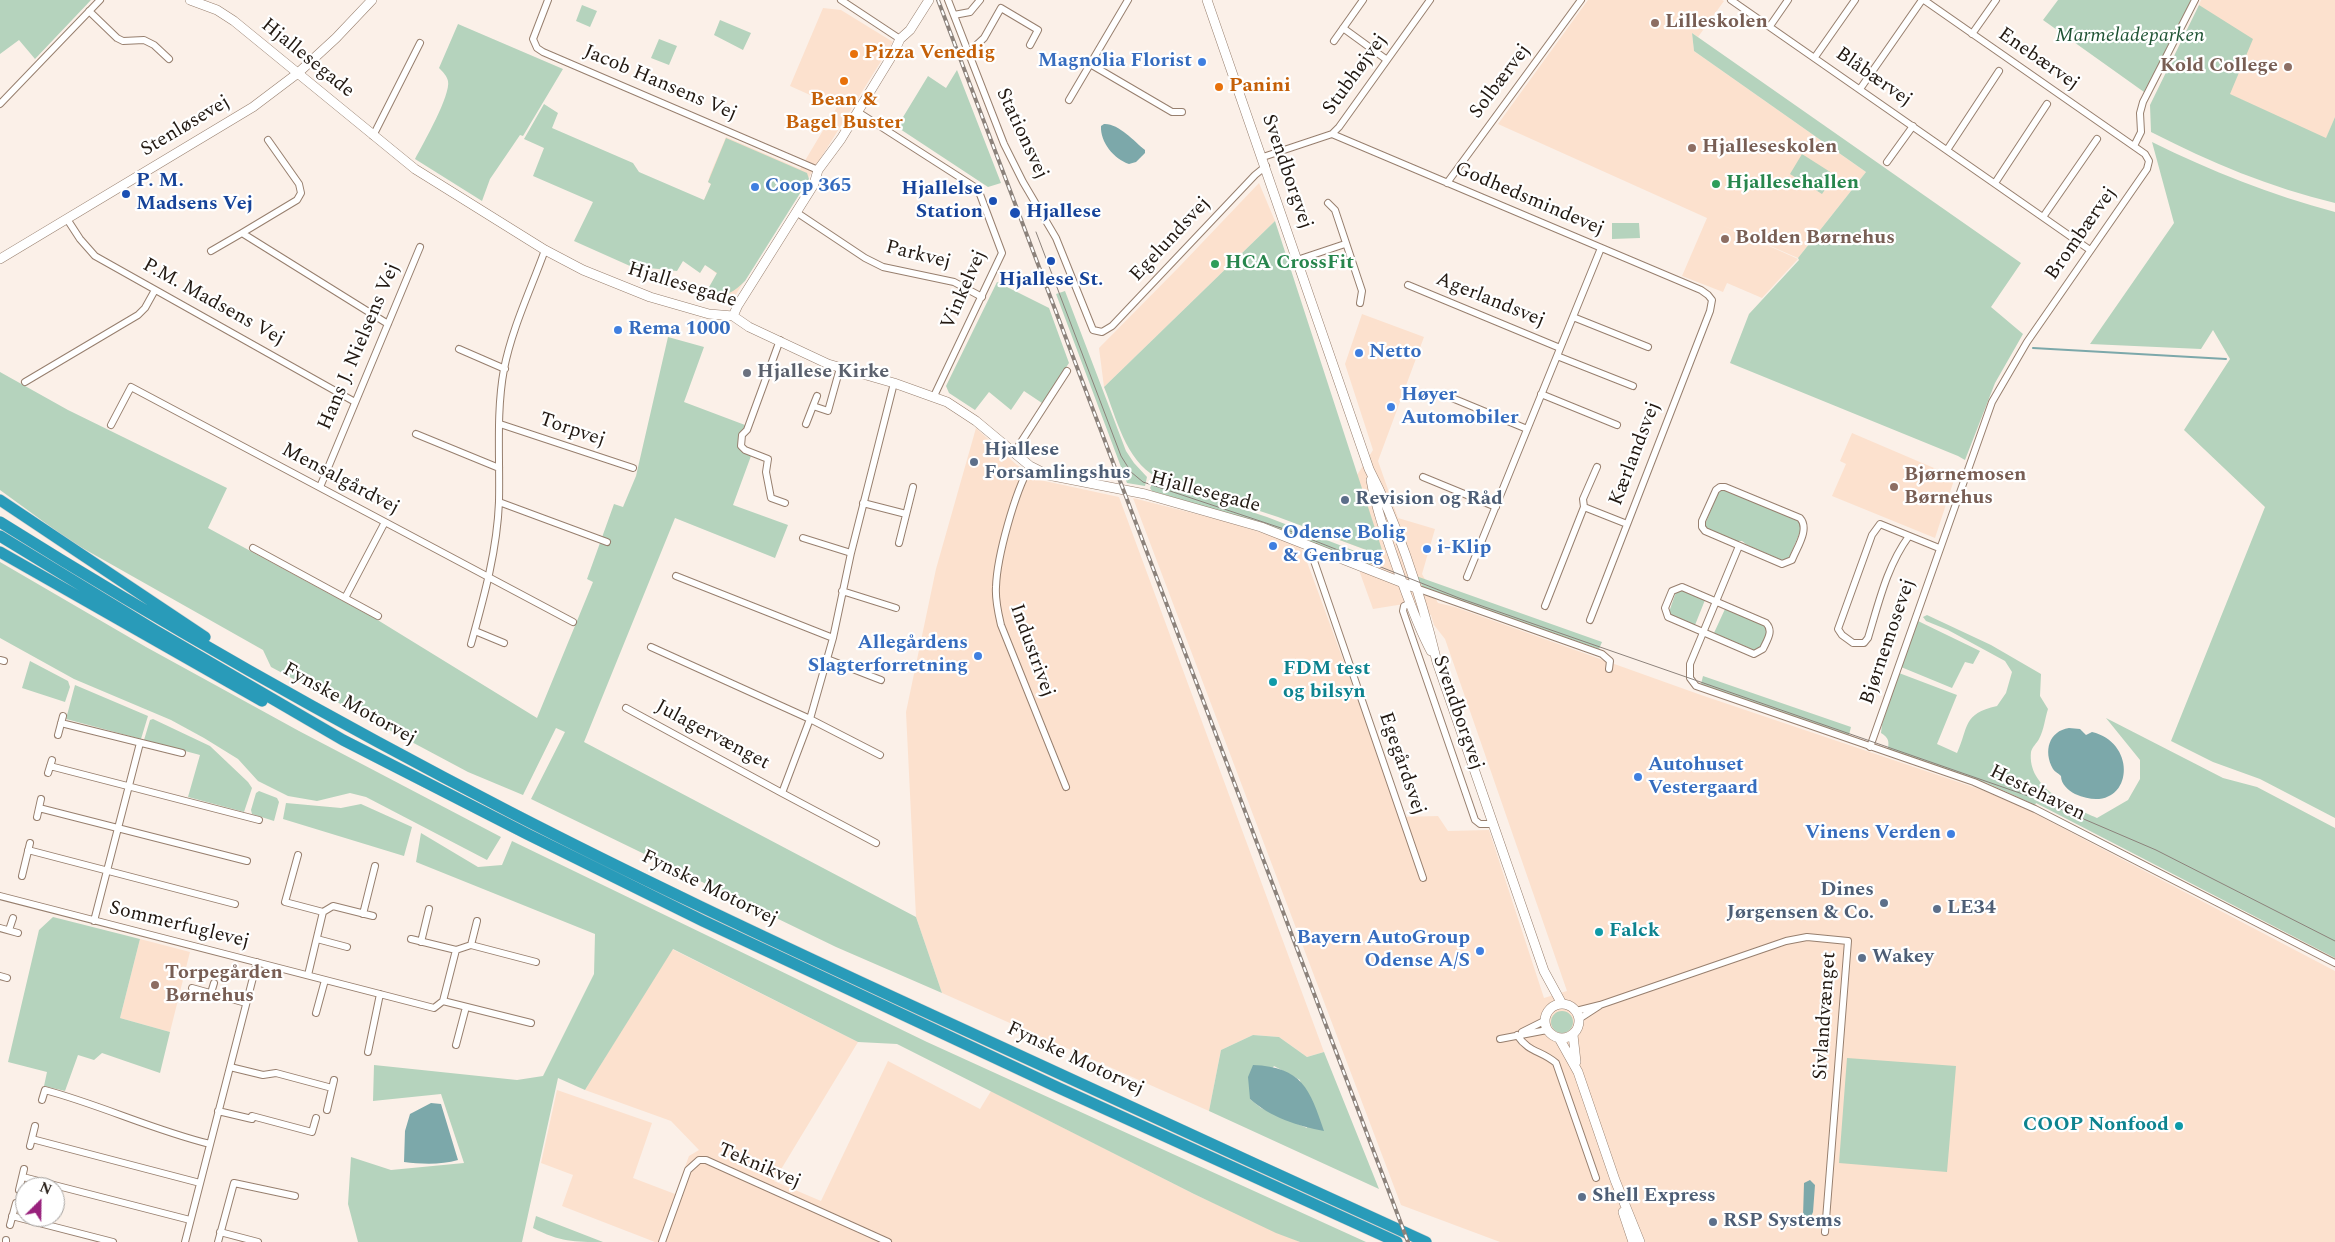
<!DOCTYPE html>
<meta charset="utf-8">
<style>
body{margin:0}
#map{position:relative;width:2335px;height:1242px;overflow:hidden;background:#fbf0e8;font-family:Spectral,serif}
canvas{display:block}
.north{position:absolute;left:15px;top:1177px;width:50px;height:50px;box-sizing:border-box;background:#fff;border:1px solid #a6a3a0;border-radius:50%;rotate:23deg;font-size:14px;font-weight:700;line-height:20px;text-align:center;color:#211811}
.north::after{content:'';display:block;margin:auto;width:18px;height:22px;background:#98217c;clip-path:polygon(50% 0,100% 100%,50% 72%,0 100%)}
</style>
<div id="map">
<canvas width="2335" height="1242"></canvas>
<div class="north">N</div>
</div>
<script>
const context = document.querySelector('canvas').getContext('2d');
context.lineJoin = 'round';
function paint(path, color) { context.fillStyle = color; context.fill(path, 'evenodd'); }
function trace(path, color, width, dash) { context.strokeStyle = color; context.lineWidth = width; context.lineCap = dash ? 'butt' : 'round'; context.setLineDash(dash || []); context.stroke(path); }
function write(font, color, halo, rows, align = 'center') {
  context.font = font + ' Spectral,serif'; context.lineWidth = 4.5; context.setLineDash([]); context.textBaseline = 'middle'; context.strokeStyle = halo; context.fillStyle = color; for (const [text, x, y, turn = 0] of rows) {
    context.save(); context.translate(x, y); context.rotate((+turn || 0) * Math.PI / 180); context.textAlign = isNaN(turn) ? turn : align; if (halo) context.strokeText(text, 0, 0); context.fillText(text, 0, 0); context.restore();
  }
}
const built = new Path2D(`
 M1588,0H1722L1724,1L1698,37L1692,33L1694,51L1866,172L1798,258L1722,225L1798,259L1762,298L1727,283L1723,292L1682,276L1707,218L1498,124Z
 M2201,0H2335V117L2326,139L2229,94L2199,5Z
 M823,8L841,10L893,42L730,304L704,296L717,274L705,264L700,273L704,200L711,184L708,182L710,175L726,137L800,169L837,107L790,86Z
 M1259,183L1275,221L1104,387L1099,348L1179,267Z
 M1362,314L1424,337L1378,461L1398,518L1435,529L1422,574L1438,603L1455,607L1701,695L1985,791L2034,813L2335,971V1242H1500L1401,1205L1133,498L1224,521L1295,543L1303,551L1401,817L1438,816L1448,831L1489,830L1544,998L1567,991L1445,639L1434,625L1431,615L1404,604L1373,609L1360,573L1369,551L1320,533L1373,450L1345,364Z
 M976,428L1017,465L1040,480L1119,497L1324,1052L1307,1057L1279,1037L1253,1035L1221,1050L1209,1111L942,993L916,917L906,712L936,569Z
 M1852,433L1955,477L1935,538L1832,496L1846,464L1840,461Z
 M140,939L190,952L170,1032L120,1018Z
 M672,949L858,1042L774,1181L821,1201L888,1061L980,1109L991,1091L1194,1194L1300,1242H655L562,1206L573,1175L541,1163L557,1090L652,1123L633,1178L675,1194L689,1156L699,1150L671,1121L585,1090Z`);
const green = new Path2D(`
 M0,0H91L35,59L19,40L0,54Z
 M2058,0H2193L2144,92L2043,20Z
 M582,5L597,11L590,27L576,21Z
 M2199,5L2253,39L2230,94L2326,138L2335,117V203C2271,188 2210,162 2151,132L2150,105Z
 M720,20L751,33L743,50L714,35Z
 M458,24L563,69L523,136L520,135L490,179L482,201L415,159C423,144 451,95 448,81C447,76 443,72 439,68Z
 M1692,33L2021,263L1991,307L2023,334L1995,383L1965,460L1958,456L1730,363L1749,314L1799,260L1798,258L1866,172L1694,51Z
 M659,39L677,46L669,65L651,58Z
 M957,70L1001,183L988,187L897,127L928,76L946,88Z
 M544,104L558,113L552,128L633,163L639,172L704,200L711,184L708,182L726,138L807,173L809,179L745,281C732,294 723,298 704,296L717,273L705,265L700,273L683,261L677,271L630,266L574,241L593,202L533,176L544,148L524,139Z
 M2152,142C2211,171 2271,195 2335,212V818L2260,779L2213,762L2171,741L2265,507L2184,430L2230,359L2213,330L2201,349L2090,344L2174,223Z
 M1802,154L1835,175L1822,194L1790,174Z
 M1275,221L1383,553L1377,554L1278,517L1156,477C1125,459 1117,419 1104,387Z
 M1612,223H1639L1640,238L1612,239Z
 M997,282L1049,308L1069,363L1042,403L1024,391L1011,410L989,392L975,410L949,393L946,386Z
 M1065,291L1126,451L1134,463L1147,477L1145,486L1127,483L1056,294Z
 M668,337L704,347L684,402L745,425L738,444L742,451L751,456L733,505L788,525L775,558L675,518L584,742L916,917L942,993L836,947L531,799L565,732L556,728L523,795L468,772L271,667L263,650L70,541L0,490V372L68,410L227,488L208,528L376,619L537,718L593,582L587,579L614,504L623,507L636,476Z
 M1154,480L1267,517L1373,558L1370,565L1266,525L1152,491L1150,488Z
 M1724,489L1799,521L1802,527L1789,558L1782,560L1747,545L1742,541H1735L1708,529L1705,526L1706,522L1718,493Z
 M0,562L146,647L299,731L501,837L487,860L366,797L350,793L317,801L288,796L258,781L238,759L204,738L171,720L74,679L0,638Z
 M1416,576L1602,642L1599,649L1423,587Z
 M1682,590L1705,600L1695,625L1671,615L1669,612L1676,592Z
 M1725,609L1765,626L1767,632L1760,648L1754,650L1714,633Z
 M1927,615L1991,645L2041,674L2040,696L2048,709C2045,718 2044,730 2039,739C2037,743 2032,747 2031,752C2027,788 2071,806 2097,818L2128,800L2140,779V760L2106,718L2223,778L2257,787L2335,828V958L2036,803L2035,805L1987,783L1888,749C1889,741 1889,738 1881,733L1882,724L1899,673L1957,695L1937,744L1957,753C1969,727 1962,714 1997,706L2006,693L2012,672L2005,661L1948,630L1926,621L1923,617Z
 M1918,621L1980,651L1973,664L1965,662L1952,688L1901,667Z
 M30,661L68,681L70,687L65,702L22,688Z
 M1703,676L1851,727L1849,735L1701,684Z
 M75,685L148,716L141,739L66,719Z
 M153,719L210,746L248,782L252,788L244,812L188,797L200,755L144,740L150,720Z
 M259,791L277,798L279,802L274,821L252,814L251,810L256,793Z
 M286,803L341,808L361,804L412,827L404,856L283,819Z
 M421,833L478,867L502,865L512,841L927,1042L1366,1242H1300L1276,1233L1194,1194L897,1044L858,1042L673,949L585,1090L558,1078L522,1242H358L348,1204L351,1157L391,1170L464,1163L441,1094L373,1101L374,1065L517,1080L543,1076L594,974L595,934L416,862Z
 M53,917L140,939L120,1018L170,1032L160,1073L102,1053L94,1060L78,1055L65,1091L44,1086L47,1072L8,1062L39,930Z
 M1551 1022a11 11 0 1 1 22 0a11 11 0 1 1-22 0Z
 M1253,1035L1279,1037L1307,1057L1324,1052L1379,1189L1209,1111L1221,1050ZM1274,1066L1300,1080L1307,1128L1261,1108L1250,1099Z
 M1847,1058L1956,1066L1947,1172L1839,1163Z
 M536,1216L603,1242C574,1242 560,1242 533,1228Z`);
const water = new Path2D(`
 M1104,124C1118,123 1134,141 1145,150V153L1136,162L1129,164C1114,159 1100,142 1101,126Z
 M2069,728L2080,729L2086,735L2092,732C2142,744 2131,819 2075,794C2068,790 2061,784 2061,776C2058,773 2055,772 2053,769C2043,751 2049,731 2069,728Z
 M1253,1065C1302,1067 1310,1089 1324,1131C1298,1126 1270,1117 1250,1099L1248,1077Z
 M431,1103L441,1104L458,1160C441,1165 421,1164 404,1162L405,1131L410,1114Z
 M1810,1180L1815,1185L1813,1212L1810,1219L1803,1217L1804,1183Z`);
const stream = new Path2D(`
 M2033,348L2226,359`);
const street = new Path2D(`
 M548,0L533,39L537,48L543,52L818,170
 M841,0L900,39
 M948,0L1004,144L1023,182L1056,238L1093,330L1102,332L1112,326L1255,175L1266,166
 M1731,0L2090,250
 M89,11L117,38L123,41L144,40L154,45L169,59
 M954,15L970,12L980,0
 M1770,26L1788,0
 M1343,28L1387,60
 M1972,34L1996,0
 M1334,41L1363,0
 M968,53L984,38L1001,8L1038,30L1030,45
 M1815,57L1855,0
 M1090,64L1172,112H1182
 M1860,89L1922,0
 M1069,100L1128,0
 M0,104L100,0
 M858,112L978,189L1002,253L934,396
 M1332,134L1701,290L1708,295L1712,300L1710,311L1590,620
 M373,136L420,43
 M268,140L299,184L301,193L297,200L242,233L388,324
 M2134,146L2141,132L2140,113L2143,102L2195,0
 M1947,150L1999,71
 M1263,157L1332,134L1339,127L1430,0
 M1887,162L1913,126
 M1447,183L1581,0
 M1995,183L2047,104
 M1328,203L1335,210L1362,291L1360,303
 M796,212L865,258L883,267L954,282L982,297
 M2043,217L2097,139
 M67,219L80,239L95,256L355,402
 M211,251L242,233
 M1297,260L1345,244
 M1408,285L1560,348
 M1573,317L1648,347
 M780,340L747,430L742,435L741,446L745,450L768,459L766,472L771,498L785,503
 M459,349L505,369
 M1557,356L1633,386
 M25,382L138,315L145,308L155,290
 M1541,394L1617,425
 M1452,398L1527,429
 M813,406L817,396
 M500,424L633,468
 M806,424L813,406L828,411L840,368
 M111,425L131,387L573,622
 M416,434L499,468
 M1014,453L1067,371
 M1030,466C1015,492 997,556 996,587C995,600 998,612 1001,625L1066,787
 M1423,477L1496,507
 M320,487L420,247
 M1720,487H1725L1800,518C1810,529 1797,547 1792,560L1782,564L1705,531L1702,527V521L1716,490Z
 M499,502L607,542
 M863,503L906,514
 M1584,507L1583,499L1597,467
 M1909,536C1887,566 1879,602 1868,638L1864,643H1853L1842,635L1838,629L1872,535L1880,524L1939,548
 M803,538L851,553
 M899,543L913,487
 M1739,546L1690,664V678L1696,686L1974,782L2035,809L2335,963
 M1315,547L1313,558L1423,878
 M253,548L378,616
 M676,576L833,638
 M1467,577L1601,248
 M1682,587L1766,623C1774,631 1767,640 1763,649L1754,654L1668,617L1665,608L1672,591Z
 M1416,588L1602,654L1610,661L1609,669
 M842,591L896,608
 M345,598L385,522
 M1410,603L1404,606L1403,611L1475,820L1480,824H1492
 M1545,606L1584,507L1627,524
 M475,631L504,643
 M471,644C484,597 497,551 499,502C500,458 496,412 504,369C512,328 531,289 545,250
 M651,647L810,719L880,755
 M827,659L881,680
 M0,660L4,661
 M626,708L782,793
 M61,723L182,753
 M58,735L63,716
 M1870,747L1992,402L2027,342L2147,169L2149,161L2145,154L1924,0
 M50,766L259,820
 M48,773L52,760
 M39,808L247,861
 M37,817L41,799
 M876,843L782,793L810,719L833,638L851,553L894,383
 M28,850L235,904
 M298,855L285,902L323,912L333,906L373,916
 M22,876L30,843
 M0,896L434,1008L443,1001L531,1023
 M363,914L375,866
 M94,921L140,743
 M0,928L18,933
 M9,930L13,918
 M317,939L347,947
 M411,939L456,950L471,945L536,962
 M421,942L429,909
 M471,945L477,921
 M308,975L323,912
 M0,976L7,978
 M192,988L246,1003
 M211,993L214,983
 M443,1001L456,950
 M1576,1011L1600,1005L1786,941L1807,937L1848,941L1825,1232
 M316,1013L325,980
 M1579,1019L1599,1006
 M1522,1032L1544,1021
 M1517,1035C1529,1053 1541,1050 1556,1063L1596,1178
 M1500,1039L1547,1030
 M456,1045L466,1007
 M368,1052L380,994
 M230,1067L263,1075L276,1073L332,1088
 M42,1100L45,1090C101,1105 153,1130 210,1144
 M327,1110L334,1080
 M218,1111L252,1119V1116L312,1132L316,1118
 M32,1139L200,1183
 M30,1146L35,1126
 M23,1177L190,1220
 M19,1190L24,1169
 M12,1216L113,1242
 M10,1225L16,1203
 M220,1232L258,1242
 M6,1242V1240
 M185,1242L257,962
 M218,1242L234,1183L295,1196
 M662,1242L688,1170L699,1160H706L888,1242`);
const secondary = new Path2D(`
 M190,0L217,10L234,21L415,169L545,250L583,270L650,297L709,314L733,316L749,327L828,364L894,383L947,402L976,421L1030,466L1048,475L1145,494L1261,527L1416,588
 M1207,0L1369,469C1400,529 1421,596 1437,662L1544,971L1562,1004
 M0,259L253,107L298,73L336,38L372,0
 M733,316L738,305L814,184L818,170L841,139L893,54L900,39L910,30L929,0
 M1371,480C1377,513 1389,544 1400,576C1409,601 1418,627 1431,651
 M1545 1021a17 17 0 1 1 34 0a17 17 0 1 1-34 0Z
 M1573,1035L1576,1062
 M1559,1038L1578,1072L1615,1180L1640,1242
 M1623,1212L1633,1242`);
const highway = new Path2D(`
 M0,500L205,637
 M0,522C166,626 336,722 510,812C636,877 764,937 893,997C1070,1079 1248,1161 1426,1242
 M0,536L156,631L343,740L527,834L703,921L1059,1088L1397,1242
 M0,552L262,701`);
const tram = new Path2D(`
 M1036,232L1121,456L1131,472L1143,482L1290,531L1459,598L2037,799L2156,850L2335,941`);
const rail = new Path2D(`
 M938,0L1408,1242`);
const markers = [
 [1655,23,5,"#8d6e63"],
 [854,54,5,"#e8710a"],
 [1202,62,5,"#3f7fe0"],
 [2288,67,5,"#8d6e63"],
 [844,81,5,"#e8710a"],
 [1219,87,5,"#e8710a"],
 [1692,148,5,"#8d6e63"],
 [1716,184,5,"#2e9e5b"],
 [755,187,5,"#3f7fe0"],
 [126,194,5,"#1a4fb4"],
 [993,201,5,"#1a4fb4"],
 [1015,213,6,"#1a4fb4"],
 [1725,239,5,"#8d6e63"],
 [1051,261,5,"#1a4fb4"],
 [1215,264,5,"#2e9e5b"],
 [618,330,5,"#3f7fe0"],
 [1359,353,5,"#3f7fe0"],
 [747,373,5,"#6b7280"],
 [1391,407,5,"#3f7fe0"],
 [974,462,5,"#5c6f8a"],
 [1894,487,5,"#8d6e63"],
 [1345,500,5,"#5c6f8a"],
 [1273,546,5,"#3f7fe0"],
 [1427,549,5,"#3f7fe0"],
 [978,656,5,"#3f7fe0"],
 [1273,682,5,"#0f9aa8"],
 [1638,777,5,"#3f7fe0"],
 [1951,834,5,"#3f7fe0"],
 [1884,903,5,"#5c6f8a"],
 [1937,909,5,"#5c6f8a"],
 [1599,932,5,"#0f9aa8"],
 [1480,951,5,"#3f7fe0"],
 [1862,958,5,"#5c6f8a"],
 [155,985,5,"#8d6e63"],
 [2179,1126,5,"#0f9aa8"],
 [1582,1197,5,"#5c6f8a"],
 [1713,1222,5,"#5c6f8a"]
];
const educationNames = [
 ["Lilleskolen",1665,23],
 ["Kold College",2278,67,"right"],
 ["Hjalleseskolen",1702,148],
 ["Bolden Børnehus",1735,239],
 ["Bjørnemosen",1904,476],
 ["Børnehus",1904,499],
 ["Torpegården",165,974],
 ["Børnehus",165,997]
];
const parkNames = [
 ["Marmeladeparken",2130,37]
];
const foodNames = [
 ["Pizza Venedig",864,54],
 ["Panini",1229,87],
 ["Bean &",844,101,"center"],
 ["Bagel Buster",844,124,"center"]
];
const streetNames = [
 ["Hjallesegade",307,59,39],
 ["Enebærvej",2038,60,35],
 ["Stubhøjvej",1356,75,-54],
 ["Blåbærvej",1873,78,35],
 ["Solbærvej",1501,82,-53],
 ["Jacob Hansens Vej",660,84,23],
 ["Stenløsevej",186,127,-31],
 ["Stationsvej",1021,134,65],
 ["Svendborgvej",1286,172,71],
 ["Godhedsmindevej",1529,200,23],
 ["Brombærvej",2082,234,-55],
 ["Egelundsvej",1171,240,-47],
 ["Parkvej",918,256,14],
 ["Hjallesegade",682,286,17],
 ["Vinkelvej",965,290,-66],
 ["Agerlandsvej",1490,301,22],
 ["P.M. Madsens Vej",213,303,29],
 ["Hans J. Nielsens Vej",360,347,-67],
 ["Torpvej",572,431,19],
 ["Kærlandsvej",1636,454,-69],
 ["Mensalgårdvej",340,480,28],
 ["Hjallesegade",1205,493,15],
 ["Bjørnemosevej",1889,642,-71],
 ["Industrivej",1031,651,70],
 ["Fynske Motorvej",349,705,29],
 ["Svendborgvej",1457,713,71],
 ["Julagervænget",712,736,28],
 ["Egegårdsvej",1401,764,71],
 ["Hestehaven",2037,794,26],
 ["Fynske Motorvej",709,889,26],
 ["Sommerfuglevej",179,926,14],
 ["Sivlandvænget",1826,1016,-86],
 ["Fynske Motorvej",1075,1060,25],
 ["Teknikvej",759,1167,23]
];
const shopNames = [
 ["Magnolia Florist",1192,62,"right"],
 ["Coop 365",765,187],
 ["Rema 1000",628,330],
 ["Netto",1369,353],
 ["Høyer",1401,396],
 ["Automobiler",1401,419],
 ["Odense Bolig",1283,534],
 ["& Genbrug",1283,557],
 ["i-Klip",1437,549],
 ["Allegårdens",968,644,"right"],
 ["Slagterforretning",968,667,"right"],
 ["Autohuset",1648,766],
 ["Vestergaard",1648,789],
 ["Vinens Verden",1941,834,"right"],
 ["Bayern AutoGroup",1470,939,"right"],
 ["Odense A/S",1470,962,"right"]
];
const transitNames = [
 ["P. M.",136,182],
 ["Madsens Vej",136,205],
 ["Hjallelse",983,190,"right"],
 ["Station",983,213,"right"],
 ["Hjallese",1026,213],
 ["Hjallese St.",1051,281,"center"]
];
const leisureNames = [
 ["Hjallesehallen",1726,184],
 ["HCA CrossFit",1225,264]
];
const worshipNames = [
 ["Hjallese Kirke",757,373]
];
const serviceNames = [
 ["Hjallese",984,451],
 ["Forsamlingshus",984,474],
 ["Revision og Råd",1355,500],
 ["Dines",1874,891,"right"],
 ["Jørgensen & Co.",1874,914,"right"],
 ["LE34",1947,909],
 ["Wakey",1872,958],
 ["Shell Express",1592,1197],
 ["RSP Systems",1723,1222]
];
const cultureNames = [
 ["FDM test",1283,670],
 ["og bilsyn",1283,693],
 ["Falck",1609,932],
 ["COOP Nonfood",2169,1126,"right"]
];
paint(built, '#fce1ce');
paint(green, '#b5d3bd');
paint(water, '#7ca8aa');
trace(stream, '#7ca8aa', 2);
trace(street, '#977f6e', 8);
trace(secondary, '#977f6e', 10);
trace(highway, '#d3d1cf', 12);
trace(street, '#fff', 6);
trace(secondary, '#fff', 9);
trace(highway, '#299bb9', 11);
trace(tram, '#8c827b', 1);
trace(rail, '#8c827b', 4);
trace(rail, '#fff', 2, [5.5]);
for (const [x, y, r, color] of markers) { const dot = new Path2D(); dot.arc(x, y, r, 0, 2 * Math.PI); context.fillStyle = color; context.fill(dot); trace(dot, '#fff', 2); }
write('bold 20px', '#785e54', '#fff', educationNames, 'left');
write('italic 20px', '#1d5232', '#fff', parkNames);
write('bold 20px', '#c56008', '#fff', foodNames, 'left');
write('20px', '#211811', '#fff', streetNames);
write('bold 20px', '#366cbe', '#fff', shopNames, 'left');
write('bold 20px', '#164399', '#fff', transitNames, 'left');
write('bold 20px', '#27864d', '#fff', leisureNames, 'left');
write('bold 20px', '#5b616d', '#fff', worshipNames, 'left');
write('bold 20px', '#4e5e75', '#fff', serviceNames, 'left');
write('bold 20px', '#0d838f', '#fff', cultureNames, 'left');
</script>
